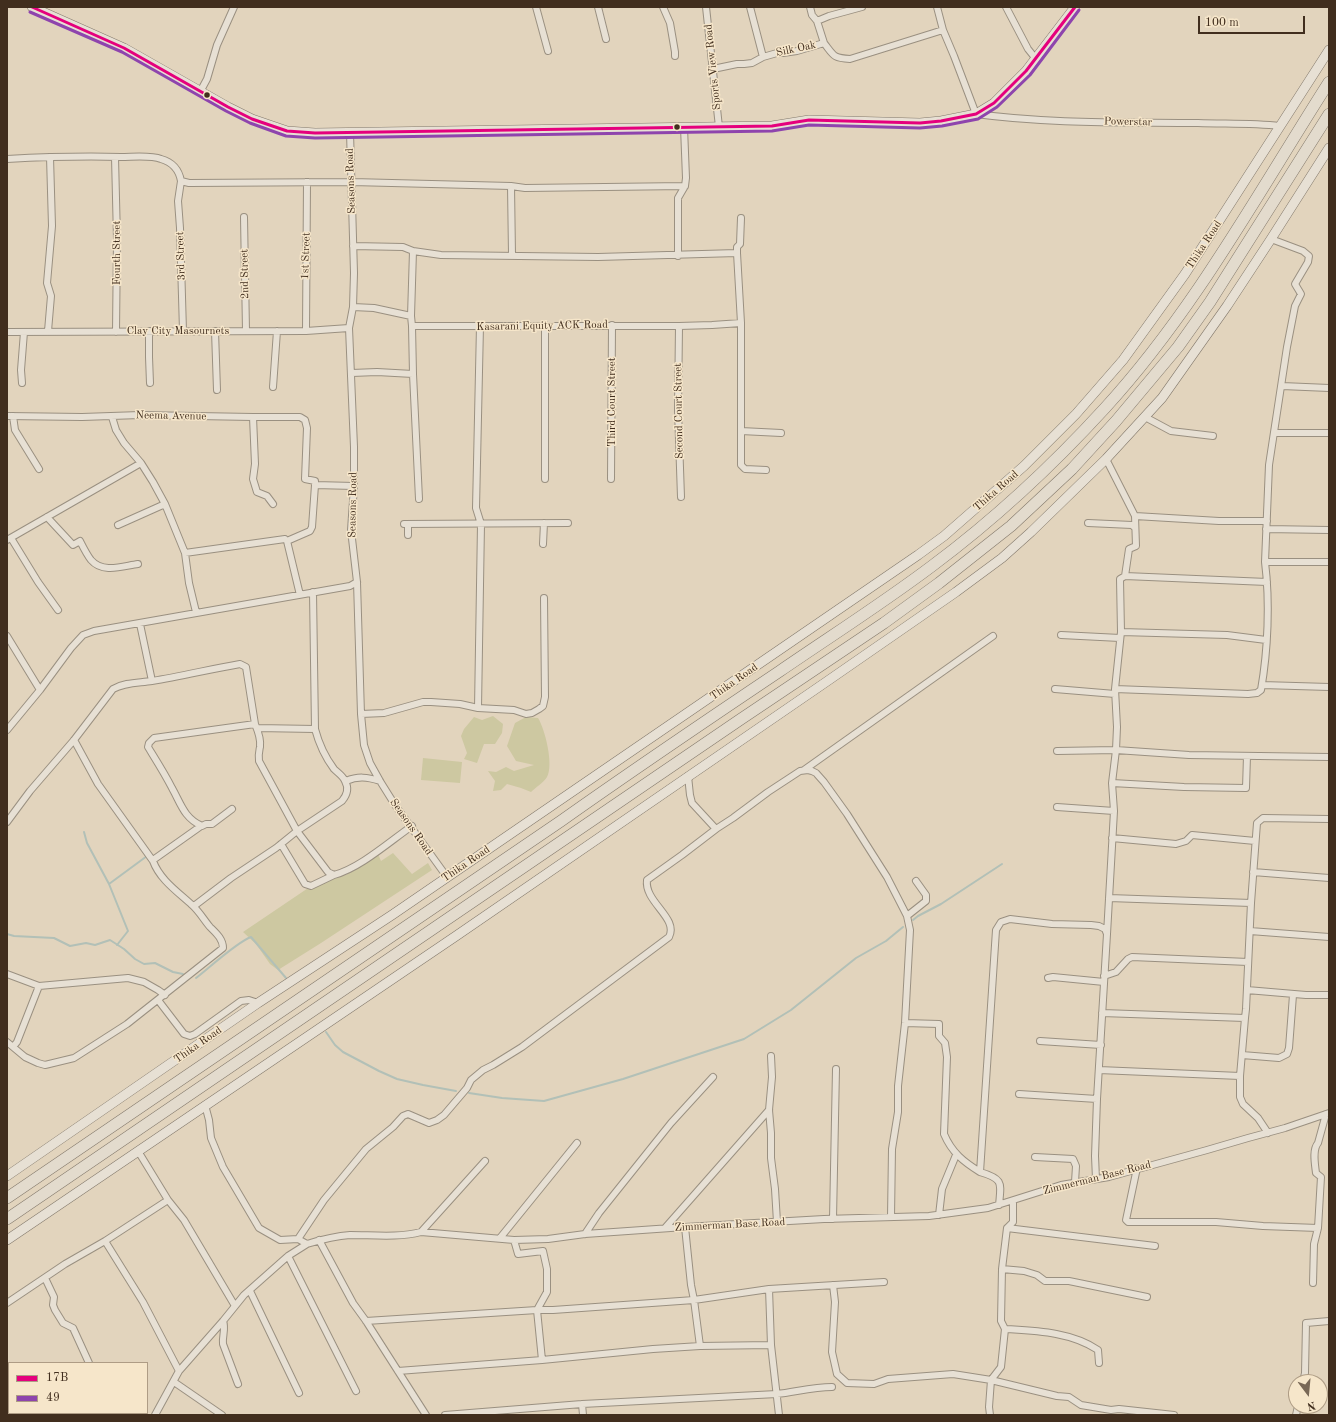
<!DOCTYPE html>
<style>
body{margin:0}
#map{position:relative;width:1336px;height:1422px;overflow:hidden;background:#e2d4bd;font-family:"Old Standard TT",serif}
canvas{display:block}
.frame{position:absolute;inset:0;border:8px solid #412e1e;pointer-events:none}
.legend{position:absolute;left:8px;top:1362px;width:140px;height:52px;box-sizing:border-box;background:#f6e6ca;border:1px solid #ae9c85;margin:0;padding:5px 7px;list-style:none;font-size:12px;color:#412e1e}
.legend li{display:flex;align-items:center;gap:8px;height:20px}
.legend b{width:20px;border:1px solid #ae9c85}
.north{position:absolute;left:1288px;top:1374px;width:40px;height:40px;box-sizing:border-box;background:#f6e6ca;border:1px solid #ae9c85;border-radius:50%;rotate:164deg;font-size:11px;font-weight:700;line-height:16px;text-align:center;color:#412e1e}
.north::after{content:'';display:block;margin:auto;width:14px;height:18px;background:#796856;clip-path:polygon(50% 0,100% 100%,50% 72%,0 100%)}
.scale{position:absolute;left:1198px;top:16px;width:107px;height:18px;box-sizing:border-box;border:2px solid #412e1e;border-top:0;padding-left:5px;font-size:12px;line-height:14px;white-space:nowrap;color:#412e1e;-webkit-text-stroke:3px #f6e6ca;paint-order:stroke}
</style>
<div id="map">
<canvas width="1336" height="1422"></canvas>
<div class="frame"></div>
<ul class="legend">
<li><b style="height:5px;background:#e5007d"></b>17B</li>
<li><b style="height:5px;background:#8e44ad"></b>49</li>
</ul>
<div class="north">N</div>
<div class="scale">100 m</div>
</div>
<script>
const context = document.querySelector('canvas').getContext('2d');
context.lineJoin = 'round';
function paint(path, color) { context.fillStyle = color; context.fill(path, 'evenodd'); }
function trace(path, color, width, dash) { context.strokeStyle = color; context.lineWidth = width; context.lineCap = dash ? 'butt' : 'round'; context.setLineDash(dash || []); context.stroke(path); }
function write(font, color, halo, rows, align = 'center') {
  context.font = font + ' "Old Standard TT",serif'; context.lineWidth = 3; context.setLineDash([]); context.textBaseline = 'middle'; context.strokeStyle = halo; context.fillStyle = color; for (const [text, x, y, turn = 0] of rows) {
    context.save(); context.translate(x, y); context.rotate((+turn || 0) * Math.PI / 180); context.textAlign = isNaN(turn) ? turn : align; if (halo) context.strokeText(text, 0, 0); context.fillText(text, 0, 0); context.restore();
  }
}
const green = new Path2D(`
 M493,716L503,724L502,733L495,744H484L477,763L464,759L467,753L461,736L464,729L474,717L482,720Z
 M526,717L538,718C545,729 554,765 547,777C544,782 535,788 531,792L521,788L507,784L501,790L493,791L495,781L488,771L496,772L506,767L514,771L534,765L516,761L507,746L515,723Z
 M423,758L462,762L460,783L421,780Z
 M393,853L412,874L428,863L432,870L321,943L278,970L270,964L256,944L243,932L323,878L346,875L378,854L381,861Z`);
const stream = new Path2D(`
 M84,832L87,843L109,884
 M913,920L918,916L941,904L1002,864
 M7,934L14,936L54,938L70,946L86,943L95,945L110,940L124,949L135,959L144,964L155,963L173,972L183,974
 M117,945L128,931L109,884L147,856
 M196,978C209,968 237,942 251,937L286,978
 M326,1032L335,1045L343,1052L379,1071L397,1079L423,1085L456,1091
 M469,1093L502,1098L544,1101L623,1079L744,1039L791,1010L856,958L886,941L903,927`);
const street = new Path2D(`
 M536,7L548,51
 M598,7L606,39
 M663,7L670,23L675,52V56
 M706,7L719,127
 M750,7L763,57
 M810,7L812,15L817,21L824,43
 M937,7L943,30L954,56L976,114C1050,124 1124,122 1198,123C1226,124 1252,123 1280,126
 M1006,7L1028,49L1036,59
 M817,21L829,16L862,7
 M713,69L737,64H744L752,63L763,57L777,53H783L797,51L824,43C834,56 833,58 850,59L943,30
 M200,92L207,79L217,45L234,7
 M350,132L354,273L353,307L349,328L354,447V486L351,530L357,582L361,714L364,745L370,763L380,781L395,805L447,877
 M115,157L117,239L116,332
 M7,159C45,157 83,156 121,157C133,157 151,155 161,159C172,162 179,170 181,181L189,183L352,182L511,186L525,188L685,186
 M181,181L178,201L180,228L183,331
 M511,186L512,255
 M244,217L246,331
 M741,218L740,244L737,247V253L741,323V465L745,469L766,470
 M1271,239L1303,251L1309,256L1308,262L1295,284L1301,294L1295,306L1287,347L1269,465L1265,562H1329
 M353,246L403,247L413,251
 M678,256V198L685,186L686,178L684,127
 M353,307L374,308L411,316L412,326H679L712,325L741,323
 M411,316L413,251L441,255L598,257L737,253
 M412,326L413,374
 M679,326L678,410L681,497
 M48,331L51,296L47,283L52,226L50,157
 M149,331V357L150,383
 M215,331L217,390
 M306,331L307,182
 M7,332L306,331L349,328
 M352,373L377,372L413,374L419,499
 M22,383L21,370L24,332
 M1282,386L1329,388
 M273,387L277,331
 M7,416L82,417L140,415L253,417H300L305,420L307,428L305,479L315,481V485
 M13,416L15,430L39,469
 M112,417L116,430L124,443L141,463L153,482L165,504L185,553L189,583L196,612
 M253,417L255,464L253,479L257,492L267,496L273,504
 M1145,417L1171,431L1213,436
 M741,431L781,433
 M1275,433H1329
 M1106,459L1135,516L1219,521H1267
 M545,479V325
 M611,479L612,325
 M315,485L354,486
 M47,517L73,545L80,541C83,547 87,555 91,560C103,574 123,566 138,564
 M1088,523L1132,525L1135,528
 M404,524L568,523
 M118,525L165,504
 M1266,529L1329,530
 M408,535V524
 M11,538L38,582L58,610
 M7,540L141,463
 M287,541L300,595
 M543,544L544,523
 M185,553L285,539L287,541L310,531L312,527L315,485
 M1125,576L1267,582
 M140,624L152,681
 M1121,632L1227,635L1266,640
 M1061,635L1120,638
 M7,636L40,690
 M1262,685L1329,687
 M1055,689L1115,694
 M1115,689L1248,694L1257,693L1261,690C1268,650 1270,602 1265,562
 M478,708L481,524L476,508L480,326
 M361,714L384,713L423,702H431L460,704L478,708L514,710L526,714L532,713L539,709L543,706L545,697L544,598
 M255,724C258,731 261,740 260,747C259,752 258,755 259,761L297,831L328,872L334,875C360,868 389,842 412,826
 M257,728L315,729
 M7,730L40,690L71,648L83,635L94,631L350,586L357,582
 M1057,751L1116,750L1189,755L1329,757
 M804,770L993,636
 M688,776L690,795L692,803L716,829L733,818L768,792L800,771L808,770L812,771L816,773L824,782L847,814L887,877L907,916L910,930L905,1023L898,1086V1112L892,1149L891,1217
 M346,781C358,776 367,777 380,781
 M1112,783L1184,787L1246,788L1247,756
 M1057,807L1114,811
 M7,822L30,791L74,740L113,689C125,682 139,683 152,681C182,676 211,669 240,664L246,667L255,724L154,738L149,743L148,747C156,760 165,774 172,788C181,804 184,818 202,826L206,824H212L232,809
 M1112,838L1176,844L1186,841L1192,835L1255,841
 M281,844L305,884L311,886L334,875
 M153,860L201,826
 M1253,872L1329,878
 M1109,898L1251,903
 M194,906L231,878L276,848L297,831L342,801C347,795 349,788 345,781C343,776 338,773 334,769C325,757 319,744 315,729L313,592
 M907,916L926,901V895L916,881
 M1250,931L1329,937
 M1107,934L1114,811L1112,783L1116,750L1117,727L1115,689L1121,632L1120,579L1125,576L1129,549L1136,546L1135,516
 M7,974L39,986L128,978L144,982L158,990L165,995
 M1104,976L1116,972L1128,959L1132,957L1248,962
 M1048,978L1053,977L1104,982
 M1247,990L1306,995H1329
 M158,1000L184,1034L190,1036L195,1034L241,1001L249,1000L258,1003
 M1102,1013L1245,1018L1240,1076V1097L1243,1104L1258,1118L1268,1133
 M1245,1018L1246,1009L1251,903L1257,823L1263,818L1329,819
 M905,1023L939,1024V1036L945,1043L947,1057L944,1134C952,1153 964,1162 980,1172
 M1040,1041L1101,1045
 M7,1042L25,1057L38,1063L45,1065L74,1058L127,1024L223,948C223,939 216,933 210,927C204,920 199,911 192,905C178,892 160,880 153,861L98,784L74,740
 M13,1047L17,1042L39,986
 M1242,1055L1279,1058L1287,1054L1289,1048L1293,995
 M771,1056L772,1077L769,1110L771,1133V1158L775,1189L777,1222
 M1099,1070L1240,1076
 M1019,1094L1097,1099
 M205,1105L209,1120L211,1138L223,1167L259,1228L280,1240L298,1239L307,1244C320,1240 335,1236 350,1235C373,1235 398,1238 421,1232L514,1240L548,1239L585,1234L685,1227L824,1219L929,1216L988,1208L1061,1185L1109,1177L1207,1150L1248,1138L1285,1128L1329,1113
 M138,1151L168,1200
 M1035,1157L1073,1159L1076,1166L1075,1182
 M1137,1168L1126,1220L1128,1222H1216L1263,1226L1318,1228L1321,1177L1316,1173C1315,1164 1312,1150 1318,1143L1326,1114
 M999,1205C1001,1183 1004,1179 980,1172L996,930L1001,922L1010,919L1052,924L1091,925L1099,926L1105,929L1107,934L1097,1099L1095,1156L1096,1179
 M939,1215L942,1189L956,1155
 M833,1219L836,1069
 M685,1227L691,1285L694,1300L769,1289L884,1282
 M665,1228L769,1110
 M1007,1228L1155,1246
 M421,1232L485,1161
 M585,1234L599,1213L671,1123L713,1077
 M500,1238L577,1143
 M298,1239L324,1200L366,1149L393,1127L403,1116L408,1114L429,1123L437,1120L444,1115L467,1088L471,1080L483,1070L493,1065L522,1047L669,937C679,918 644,902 647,880L682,855L716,829
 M319,1240L353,1303L366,1321L426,1415
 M514,1240L518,1254L543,1251L547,1269V1292L537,1310L542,1360
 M105,1241L143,1302L179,1371
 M288,1256L356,1391
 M1002,1269L1024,1271L1037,1275L1045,1281H1069L1147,1297
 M45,1278L54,1297L53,1305L55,1310L63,1323L73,1328L89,1363
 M1313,1283L1314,1244L1318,1228
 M833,1285L835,1302L832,1352L837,1374L847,1383L874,1384L888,1379L953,1374L991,1380L1057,1396L1069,1397L1081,1405L1111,1410L1119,1409L1174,1415
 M769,1289L771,1345L779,1415
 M250,1291L299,1393
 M7,1303L65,1264L105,1241L168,1200L184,1220L235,1306
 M223,1321C226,1329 222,1336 223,1344L238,1384
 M366,1321L537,1310H553L694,1300L700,1346
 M1005,1329C1037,1331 1071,1332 1098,1350L1099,1363
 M7,1369H9
 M398,1371L542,1360L653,1349L700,1346L771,1345
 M174,1382L222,1415
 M1303,1382L1305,1373L1306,1323L1329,1321
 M582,1404L583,1415
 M38,1413L39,1415
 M121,1413L123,1415
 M155,1415L179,1371L223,1321L244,1295L288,1256L307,1244
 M445,1415L582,1404L777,1394C795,1392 813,1387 832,1387
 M990,1415L989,1407L991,1380L1001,1367L1005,1329L1001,1321L1002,1269L1007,1228L1013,1222V1201
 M1296,1415L1298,1406`);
const secondary = new Path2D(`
 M32,7L124,48L228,107L252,119L287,131L315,133L772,126L809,120L920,123L941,121L976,114L994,103L1026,71L1075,7
 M7,1176L258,1003L392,915L918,555L944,536L1024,466L1076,414L1123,360L1185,274L1329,50
 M7,1240L456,936L826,682L956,592L1002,558L1031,532L1106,459L1162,398L1227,306L1271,239L1329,148`);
const highway = new Path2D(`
 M7,1198L561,821C633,770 707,720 780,671C831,636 883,603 932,566C995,519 1052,466 1105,408C1194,311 1258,193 1329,82
 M7,1219L741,719L884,623L939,583L1011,526L1072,469L1116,421L1178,347L1210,302L1329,114`);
const bus1 = new Path2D(`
 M32,7L124,48L228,107L252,119L287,131L315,133L772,126L809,120L920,123L941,121L976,114L994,103L1026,71L1075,7`);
const bus2 = new Path2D(`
 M30,12L122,52L226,111L250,123L286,136L315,138L772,131L809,125L920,128L942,126L978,119L997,107L1030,75L1079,10`);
const markers = [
 [207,95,3.5,"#412e1e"],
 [677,127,3.5,"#412e1e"]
];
const streetNames = [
 ["Silk Oak",796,49,-12],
 ["Sports View Road",713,67,-96],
 ["Powerstar",1128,122,1],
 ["Seasons Road",351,181,-92],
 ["Thika Road",1204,245,-57],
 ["Fourth Street",117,253,-90],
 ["3rd Street",181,256,-92],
 ["1st Street",306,256,-88],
 ["2nd Street",245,274,-91],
 ["Kasarani Equity ACK Road",542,326,-1],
 ["Clay City Masournets",178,331],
 ["Third Court Street",612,402,-90],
 ["Second Court Street",679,411,-91],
 ["Neema Avenue",171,416,1],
 ["Thika Road",996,491,-41],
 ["Seasons Road",353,505,-89],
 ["Thika Road",734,682,-35],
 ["Seasons Road",411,827,55],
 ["Thika Road",466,864,-34],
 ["Thika Road",198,1045,-35],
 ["Zimmerman Base Road",1097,1178,-14],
 ["Zimmerman Base Road",730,1225,-3]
];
paint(green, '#cdc8a1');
trace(stream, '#b2c0b7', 2);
trace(street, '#9a9081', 8);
trace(secondary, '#83796c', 10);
trace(highway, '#83796c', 12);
trace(street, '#e7e0d4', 6);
trace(secondary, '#e7e0d4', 9);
trace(highway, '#e3dbcd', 11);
trace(bus1, '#e5007d', 3);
trace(bus2, '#8e44ad', 3);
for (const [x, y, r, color] of markers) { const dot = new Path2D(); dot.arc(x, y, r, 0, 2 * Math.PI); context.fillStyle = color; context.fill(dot); trace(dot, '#f6e6ca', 1.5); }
write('11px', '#412e1e', '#f6e6ca', streetNames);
</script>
